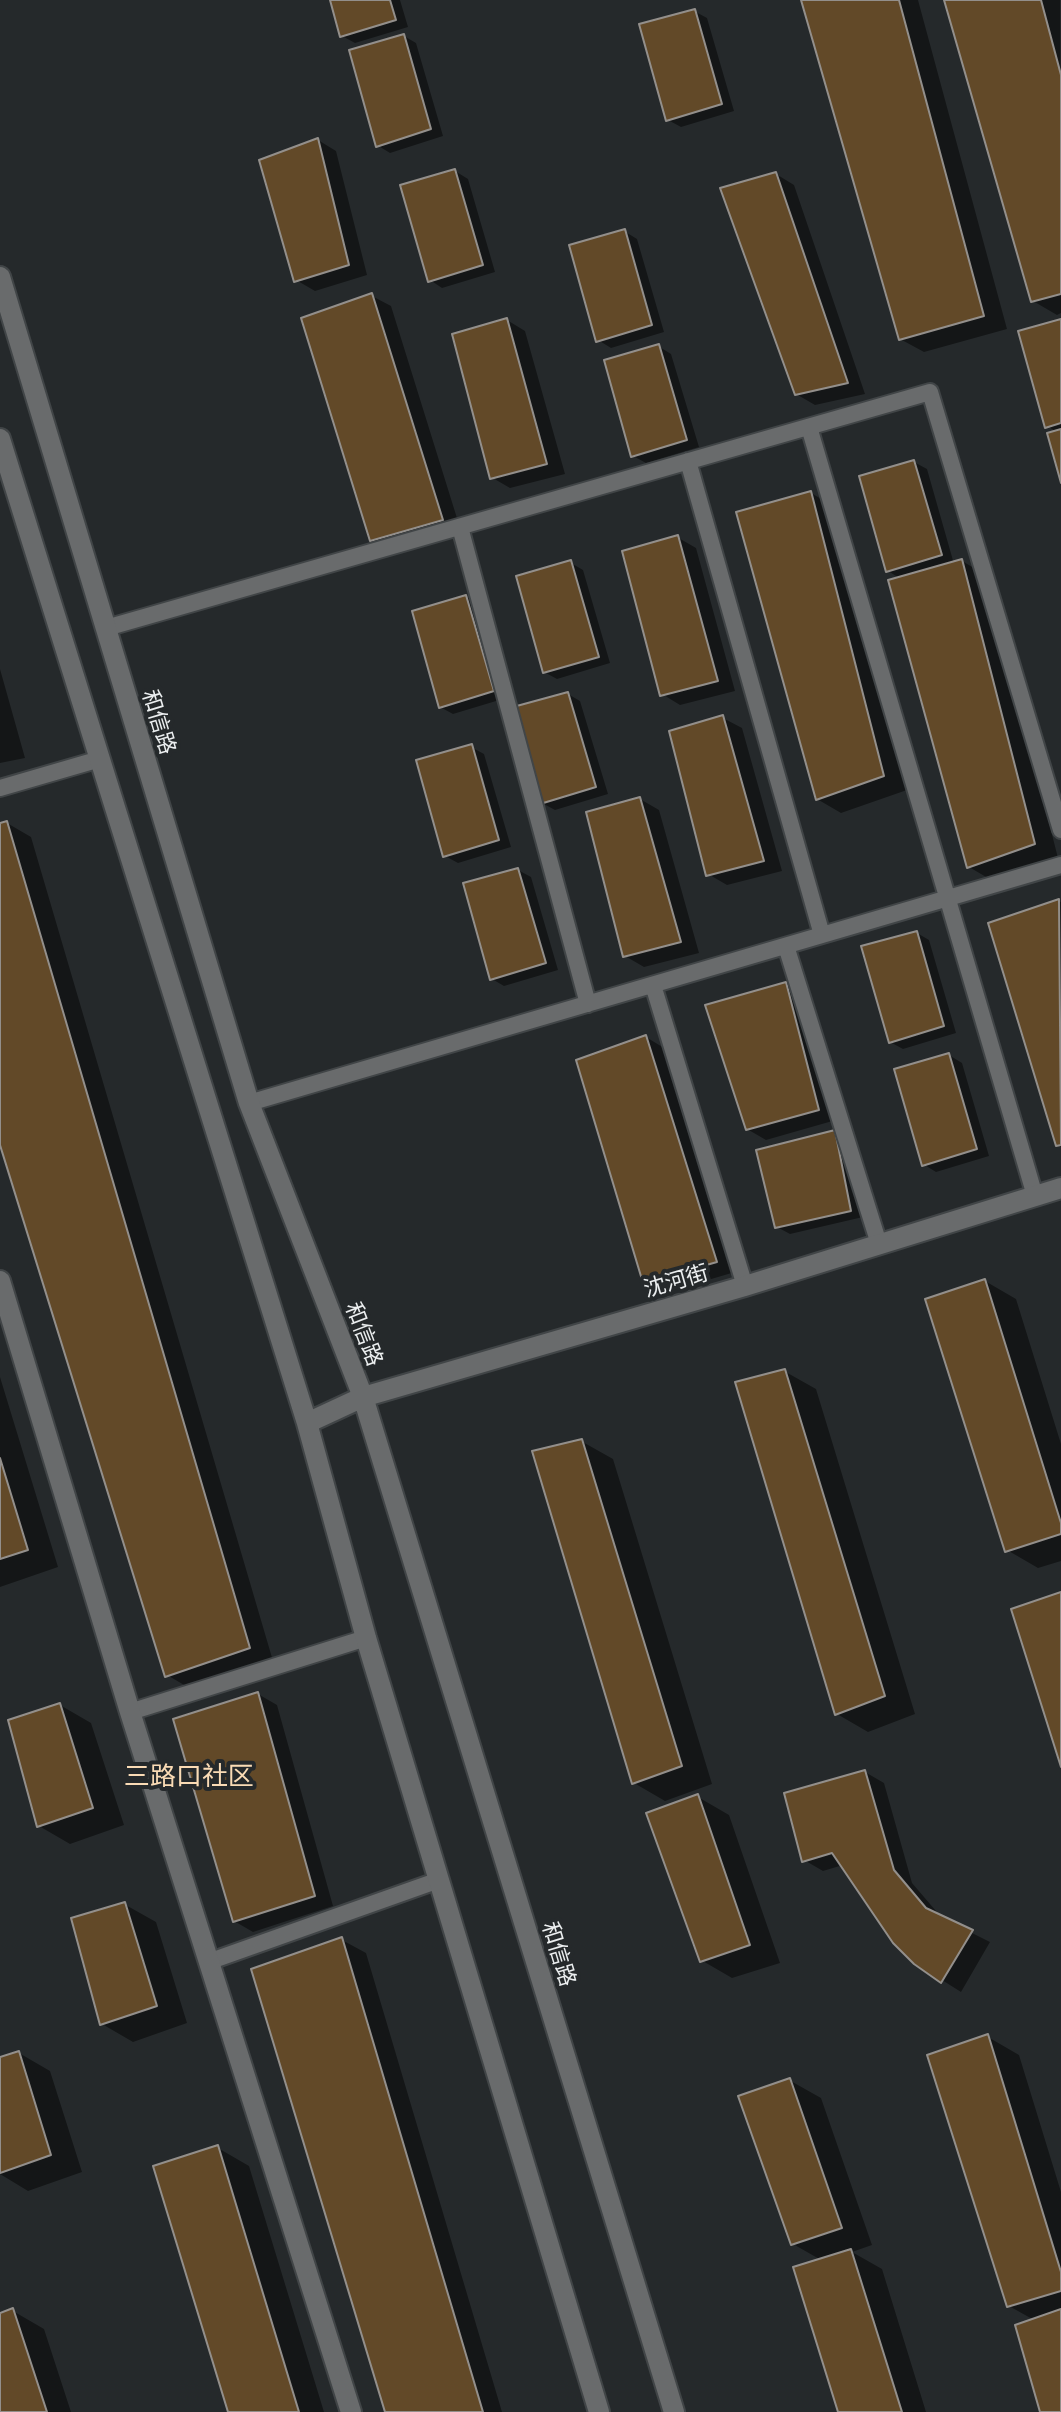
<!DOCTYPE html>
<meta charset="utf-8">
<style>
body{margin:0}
canvas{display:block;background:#25292b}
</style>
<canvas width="1061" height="2412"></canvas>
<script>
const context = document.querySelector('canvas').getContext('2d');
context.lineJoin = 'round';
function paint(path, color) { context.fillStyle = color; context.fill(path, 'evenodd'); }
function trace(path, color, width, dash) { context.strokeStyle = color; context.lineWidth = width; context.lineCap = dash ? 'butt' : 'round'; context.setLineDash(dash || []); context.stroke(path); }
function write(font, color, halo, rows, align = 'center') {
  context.font = font + ' Ubuntu,"Noto Sans SC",sans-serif'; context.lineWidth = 8; context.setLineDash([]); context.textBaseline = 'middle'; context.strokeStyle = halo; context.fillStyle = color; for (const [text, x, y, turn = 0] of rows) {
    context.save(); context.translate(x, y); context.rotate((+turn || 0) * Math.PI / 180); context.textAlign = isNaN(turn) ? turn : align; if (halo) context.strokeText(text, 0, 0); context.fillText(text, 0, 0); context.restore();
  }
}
const shadow = new Path2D(`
 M332,0H400L408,27L355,43L342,36Z
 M803,0H918L1007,329L924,352L900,339Z
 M946,0H1060L1061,313L1057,315L1033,301Z
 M694,11L707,18L734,111L681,127L668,120Z
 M404,36L416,43L443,136L390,153L377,145Z
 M318,140L336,151L367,275L315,291L296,280Z
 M455,171L468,179L495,272L442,288L430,280Z
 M776,174L794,185L865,394L815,405L796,394Z
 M624,231L637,239L664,332L611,348L598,340Z
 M372,296L391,306L461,531L390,550L371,539Z
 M507,320L525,331L565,474L510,488L491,477Z
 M1061,321V476L1057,432L1047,426Z
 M658,346L671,354L699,447L646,463L633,456Z
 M914,462L927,469L954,564L962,561L986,575L1058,858L993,881L969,867L901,579L888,571Z
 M811,493L835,507L907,790L841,813L817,799Z
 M677,537L696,548L735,691L680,705L662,694Z
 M571,563L583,570L610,663L557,679L544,672Z
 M466,597L479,604L506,698L453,714L440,707Z
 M0,669L25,758L0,763Z
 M568,694L580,701L608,794L555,810L542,803Z
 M723,718L742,728L782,871L727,885L708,874Z
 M471,747L484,754L511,847L458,863L445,856Z
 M640,799L659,810L699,953L644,967L625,956Z
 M7,823L31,837L273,1661L191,1689L167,1675L0,1139V825Z
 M518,870L531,877L558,970L504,986L492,979Z
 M1059,901L1061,902V1147L1058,1145Z
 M917,933L929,940L956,1033L903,1049L890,1042Z
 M785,984L804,995L836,1120L766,1140L747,1129Z
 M646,1037L664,1048L735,1272L664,1293L645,1282Z
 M949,1055L962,1063L989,1156L936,1172L923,1164Z
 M835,1132L848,1139L863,1217L790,1234L777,1227Z
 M985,1281L1016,1299L1061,1444V1561L1038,1568L1007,1550Z
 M784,1371L816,1389L915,1714L868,1732L837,1714Z
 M0,1377L58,1567L0,1587Z
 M581,1441L613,1459L712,1784L665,1801L634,1783Z
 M258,1694L277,1705L333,1906L253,1932L234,1921Z
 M60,1705L91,1723L124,1825L70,1844L39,1826Z
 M865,1772L884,1783L912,1883L942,1918L990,1942L961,1992L915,1963L843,1865L823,1871L804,1860Z
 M698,1797L729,1815L780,1963L732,1978L701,1960Z
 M124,1904L156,1922L187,2023L133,2042L102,2024Z
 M342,1940L366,1953L502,2412H387Z
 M988,2037L1019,2055L1061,2192V2412H1042L1034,2320L1009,2306Z
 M19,2053L50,2071L82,2172L28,2191L0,2174V2059Z
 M789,2080L821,2098L872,2245L852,2252L882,2269L926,2412H840L821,2260L793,2244Z
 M218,2148L249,2166L324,2412H230Z
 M13,2311L44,2329L71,2412H0V2315Z`);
const building = new Path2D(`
 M330,0H390L396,20L340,37Z
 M801,0H899L984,316L899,340Z
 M944,0H1041L1061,75V294L1031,302Z
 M695,9L722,104L666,121L639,24Z
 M404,34L431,129L376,147L349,50Z
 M318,138L349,265L294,282L259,160Z
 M455,169L483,265L428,282L400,185Z
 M776,172L848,383L795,395L720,188Z
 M625,229L652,325L596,342L569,245Z
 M372,293L443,520L370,541L301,318Z
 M507,318L547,464L490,479L452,334Z
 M1061,319V423L1045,428L1018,331Z
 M659,344L687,440L631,457L604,360Z
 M1061,429V483L1047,433Z
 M914,460L942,555L886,572L859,476Z
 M811,491L884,776L816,800L736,512Z
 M678,535L718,681L660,696L622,551Z
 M962,559L1035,844L967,868L888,580Z
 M571,560L599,657L543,673L516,576Z
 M466,595L494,691L439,708L412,611Z
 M568,692L596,787L540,804L513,707Z
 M723,715L764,861L706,876L669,731Z
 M472,744L499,840L443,857L416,760Z
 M640,797L681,942L623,957L586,812Z
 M7,821L250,1648L165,1677L0,1145V823Z
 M518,868L546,963L490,980L463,883Z
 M1059,899L1061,1145L1056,1146L988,923Z
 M917,931L944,1026L889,1043L861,946Z
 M786,982L819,1110L746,1130L705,1005Z
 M646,1035L717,1262L643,1283L576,1060Z
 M949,1053L977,1149L922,1166L894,1069Z
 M835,1130L851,1211L775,1228L756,1150Z
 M985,1279L1061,1523V1534L1005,1552L925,1299Z
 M785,1369L885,1696L835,1715L735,1382Z
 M582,1439L682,1766L632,1784L532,1451Z
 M0,1458L28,1550L0,1559Z
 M1061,1592V1767L1011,1609Z
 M258,1692L315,1896L233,1922L173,1719Z
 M60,1703L93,1808L37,1827L8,1720Z
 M865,1770L894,1870L926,1908L973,1930L941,1983L914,1964L893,1943L832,1853L802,1862L784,1793Z
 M698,1794L750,1945L700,1962L646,1813Z
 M125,1902L157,2006L100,2025L71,1918Z
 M342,1937L483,2412H385L251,1969Z
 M988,2034L1061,2272V2291L1007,2307L927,2055Z
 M19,2051L51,2155L0,2173V2057Z
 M790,2078L842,2228L791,2245L738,2096Z
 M218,2145L299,2412H228L153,2166Z
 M851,2249L902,2412H838L793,2267Z
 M13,2308L47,2412H0V2313Z
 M1061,2309V2412H1040L1015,2325Z`);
const service = new Path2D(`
 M809,427L1035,1196
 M688,461L822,935
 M460,527L588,1004
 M106,628L930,392L1061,830
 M0,788L100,759
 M786,946L879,1244
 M653,985L745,1286
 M249,1103L1061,865
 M130,1712L366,1638
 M208,1962L439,1880`);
const minor = new Path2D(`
 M0,1281L130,1712L351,2412`);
const tertiary = new Path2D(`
 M0,277L249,1103L363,1397L674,2412
 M0,439L307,1423L366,1638L599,2412
 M307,1423L363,1397L745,1286L1061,1188`);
const streetNames = [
 ["和信路",159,722,73],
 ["沈河街",676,1281,-16],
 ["和信路",364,1334,69],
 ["和信路",559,1954,73]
];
const quarterNames = [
 ["三路口社区",189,1776]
];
paint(shadow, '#0007');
paint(building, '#624928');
trace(building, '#938f8b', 2);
trace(service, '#414547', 20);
trace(minor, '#414547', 24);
trace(tertiary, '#414547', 24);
trace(service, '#696b6c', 16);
trace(minor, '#696b6c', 20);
trace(tertiary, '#696b6c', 20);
write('22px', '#eceff0', '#25292b', streetNames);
write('26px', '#fadbb5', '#25292b', quarterNames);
</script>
